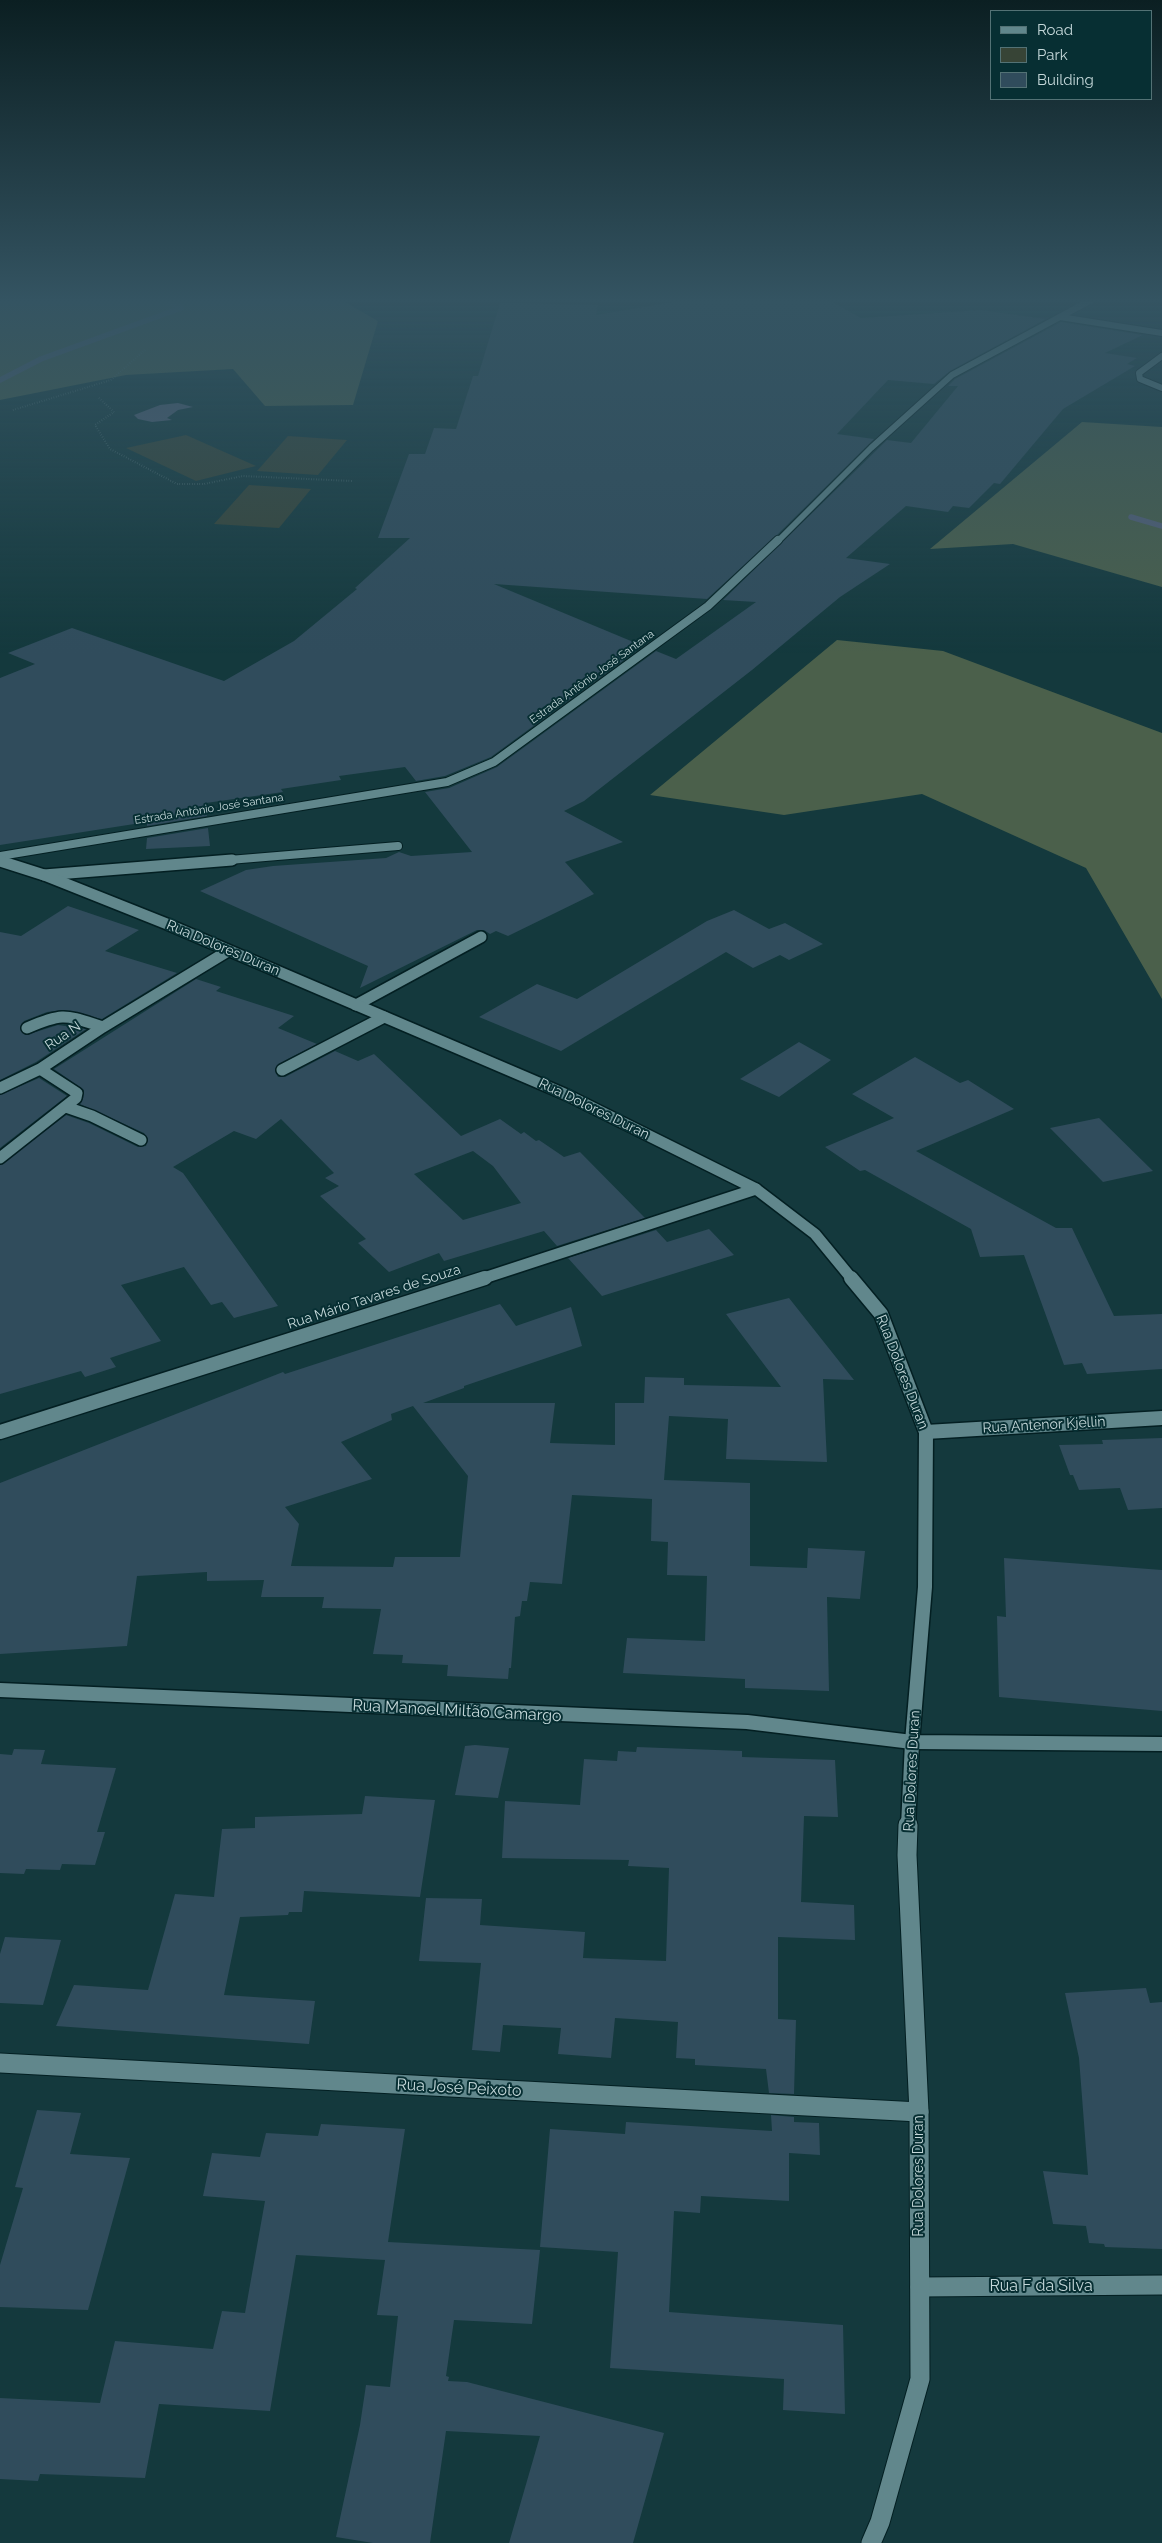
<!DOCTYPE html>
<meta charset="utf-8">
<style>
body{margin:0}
#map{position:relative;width:1162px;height:2543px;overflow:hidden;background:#14393d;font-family:Raleway,sans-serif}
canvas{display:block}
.legend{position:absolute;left:990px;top:10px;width:162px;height:90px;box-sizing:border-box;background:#072f33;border:1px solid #537275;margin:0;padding:6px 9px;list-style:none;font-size:15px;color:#c4d7d9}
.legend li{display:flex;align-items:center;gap:10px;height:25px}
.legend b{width:25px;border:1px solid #537275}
</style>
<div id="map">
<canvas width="1162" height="2543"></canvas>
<ul class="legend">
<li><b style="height:6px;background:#61878c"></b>Road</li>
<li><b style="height:14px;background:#374436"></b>Park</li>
<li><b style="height:14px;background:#304c5c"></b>Building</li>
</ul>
</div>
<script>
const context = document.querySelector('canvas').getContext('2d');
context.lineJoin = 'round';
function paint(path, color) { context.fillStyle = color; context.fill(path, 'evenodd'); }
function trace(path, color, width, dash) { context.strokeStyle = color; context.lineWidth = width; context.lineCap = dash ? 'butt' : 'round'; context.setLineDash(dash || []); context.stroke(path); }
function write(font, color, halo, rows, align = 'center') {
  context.font = font + ' Raleway,sans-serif'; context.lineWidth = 4; context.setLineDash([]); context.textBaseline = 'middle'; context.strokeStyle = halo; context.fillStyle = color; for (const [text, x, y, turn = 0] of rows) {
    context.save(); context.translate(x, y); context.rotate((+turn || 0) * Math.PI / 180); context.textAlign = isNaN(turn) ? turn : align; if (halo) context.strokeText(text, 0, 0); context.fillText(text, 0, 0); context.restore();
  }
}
const green = new Path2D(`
 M186,435L256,466L196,481L126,448Z
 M288,436L347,440L318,475L257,471Z
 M249,485L311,489L279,528L214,524Z`);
const forest = new Path2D(`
 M0,298H338L378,321L353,405L265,406L233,369L126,375L0,400Z
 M1082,422L1162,427V587L1013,544L930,549Z
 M837,640L943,651L1162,733V999L1086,868L922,794L784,815L650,795Z`);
const water = new Path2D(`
 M178,403L193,407L178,410L167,418L172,420L152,422L138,419L134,415L160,405Z`);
const stream = new Path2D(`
 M0,380L41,359L181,308L162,298
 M1131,517L1162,526`);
const building = new Path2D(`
 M696,298H825L861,318L981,310L1046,319L950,371L934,384L888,380L837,434L874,439L778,534L707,599L494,584L643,646L491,757L445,776L416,781L405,767L339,776L341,780L281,789L283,792L206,803L207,816L147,826V822L0,845V678L35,664L8,653L72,628L224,681L294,641L357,589L355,588L410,538H378L409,454H425L434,428L456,429L473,376H478L500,303L598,305L596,315Z
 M1061,322L1143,335L1105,353L1137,358L1127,364L1135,366L1063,409L1000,484L994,483L969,508L953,506L948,512L906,506L846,558L890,564L840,597L752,670L584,801L564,811L623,842L565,862L594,894L508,936L496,931L490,934L484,930H477L360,988L368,966L200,891L246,870L273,866L386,858L399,852L411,856L472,852L425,792L449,788L497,767L656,651L676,659L756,602L723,600L887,440L911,443L958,386H948L955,379Z
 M208,828L210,846L146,849L147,838Z
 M68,906L139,930L105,951L177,973L102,1019L64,1010L47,1012L24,1021L20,1028L26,1035L58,1025L86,1029L36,1062L0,1080V932L21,936Z
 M734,910L769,929L785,923L823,944L789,960L780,955L753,968L726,952L561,1051L479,1017L537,984L577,999L707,921Z
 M196,979L221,987L216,991L294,1016L278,1028L317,1044L278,1064L275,1070L278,1077H285L335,1051L358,1061L374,1054L461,1136L500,1119L521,1134L524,1132L536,1141L539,1140L564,1157L580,1152L645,1218L557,1246L544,1231L444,1261L439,1253L389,1272L358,1243L366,1239L320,1196L339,1186L325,1178L334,1173L281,1119L256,1139L234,1131L173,1167L183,1173L278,1306L234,1318L222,1302L211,1305L184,1267L121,1285L161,1341L110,1358L116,1367L85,1377L81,1371L0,1394V1165L66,1115L89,1123L138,1147L146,1146L148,1139L144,1133L80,1104L83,1099L84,1090L54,1069ZM473,1151L493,1166L521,1203L463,1220L414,1174Z
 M799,1042L831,1060L779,1097L740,1079Z
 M915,1057L960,1083L968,1080L1014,1109L916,1151L1056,1228H1072L1114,1316L1162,1314V1369L1087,1374L1082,1363L1064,1365L1024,1255L980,1257L971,1229L865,1170L860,1171L825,1147L894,1118L852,1094Z
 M39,1078L67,1096L0,1148V1095Z
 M1099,1118L1153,1171L1103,1182L1050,1128Z
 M709,1229L734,1255L602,1296L568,1258L656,1230L667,1242Z
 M789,1298L854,1380L823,1379L827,1462L726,1459L728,1419L669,1416L664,1480L750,1483V1566L807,1568L808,1548L865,1551L860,1599L827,1597L829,1691L745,1688V1679L623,1673L627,1638L705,1641L707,1576L667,1575L668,1542L651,1541L652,1499L572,1495L562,1584L530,1582L527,1601H522L520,1616L515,1617L511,1668H509L508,1679L447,1676L448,1665L402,1663L403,1655L373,1654L381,1609L322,1608L324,1597H261L264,1580L207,1581V1572L137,1576L127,1646L0,1654V1483L283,1372L285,1374L500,1304L516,1326L571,1307L582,1346L464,1386V1388L423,1403H555L550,1443L615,1445V1403H644L645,1377L684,1378V1385L781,1387L726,1314ZM413,1406L468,1476L460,1557H395L393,1567L291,1566L299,1524L285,1507L372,1479L341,1442L392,1420L391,1414Z
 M1162,1438V1508L1128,1510L1120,1488L1079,1490L1073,1475H1070L1059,1445L1103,1444L1102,1440Z
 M1004,1558L1162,1570V1711L999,1697L997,1616L1006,1617Z
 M475,1745L509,1748L498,1798L455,1795L465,1746Z
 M637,1747L742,1751V1757L835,1760L838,1817L804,1816L801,1902L854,1905L855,1940L778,1937V2019L796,2020L794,2094L769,2093L766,2069L695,2065V2059L676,2058L678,2022L615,2018L611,2058L558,2054L561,2028L503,2025L500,2052L472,2050L481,1963L419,1961L426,1898L482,1899L480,1925L585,1932L583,1958L666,1961L669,1868L628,1866L629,1860L502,1858L505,1801L580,1805L584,1759L617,1761L618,1751L636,1752Z
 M14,1749L45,1750L41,1764L116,1768L97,1832H105L95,1865L62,1864L60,1870L26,1869L24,1874L0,1873V1754L12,1755Z
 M365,1796L435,1800L420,1897L304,1891L302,1912H289L288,1915L240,1917L224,1995L315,2001L309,2044L56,2026L74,1985L148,1990L175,1894L214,1897L222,1829L255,1828V1817L362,1814Z
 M5,1937L61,1940L43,2005L0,2003V1954Z
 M1146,1988L1150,2003L1162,2002V2249L1105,2247L1104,2244L1089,2243L1086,2226L1053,2224L1043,2171L1088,2175L1079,2058L1065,1993Z
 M37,2110L81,2113L70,2154L130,2158L88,2310L0,2307V2265L23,2188L15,2187Z
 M771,2115L794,2117V2122L819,2123L820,2155L789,2153V2201L701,2196L700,2213L674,2211L669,2312L843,2325L845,2414L783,2410L784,2379L610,2368L618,2252L540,2247L550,2129L625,2134L626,2122L772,2131Z
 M321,2124L405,2129L388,2242L540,2250L532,2324L454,2320L446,2376L449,2377L448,2381L467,2382L664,2433L633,2543H509L540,2436L446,2431L430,2543H373L336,2537L360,2425L366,2385L390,2387L398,2316L377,2315L385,2260L296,2255L270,2411L159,2404L145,2478L40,2474L38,2481L0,2479V2398L100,2403L115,2341L213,2349L222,2311L245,2313L265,2201L203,2196L212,2153L260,2157L266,2133L318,2136Z`);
const path = new Path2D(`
 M99,398L114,412L95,425L110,449L177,484H204L243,476L352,481
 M13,410L111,380L145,350`);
const lane = new Path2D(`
 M27,1028C64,1012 65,1015 103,1027
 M282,1070L384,1017
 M0,1088L40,1069
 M66,1107L92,1116L141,1140
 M0,1158L76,1098L77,1093L40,1069L103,1027L228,951`);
const streetFar4 = new Path2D(`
 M1060,317L1162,333
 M1162,356L1139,373L1140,379L1162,388
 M777,542L871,448L952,375L1095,298`);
const streetFar3 = new Path2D(`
 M0,856L447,782L494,762L708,606L778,540
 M217,861L398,846`);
const streetFar2 = new Path2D(`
 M44,875L232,860
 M356,1005L481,937
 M481,1279L756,1189`);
const streetFar1 = new Path2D(`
 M0,1432L485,1278
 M926,1432L1162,1418
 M0,1690L747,1722L912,1742L1162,1744`);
const street = new Path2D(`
 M0,2063L919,2112
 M920,2287L1162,2285`);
const secondaryFar2 = new Path2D(`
 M0,861L44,875L167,924L567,1095L756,1189L815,1234L852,1279`);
const secondaryFar1 = new Path2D(`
 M851,1278L881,1314L926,1432L925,1587L912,1742L908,1826`);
const secondary = new Path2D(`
 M871,2543L880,2522L920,2379L919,2112L907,1855L908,1825`);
const farStreetnames = [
 ["Estrada Antônio José Santana",592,677,-36],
 ["Estrada Antônio José Santana",209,809,-9]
];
const streetNames = [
 ["Rua Dolores Duran",223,948,23],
 ["Rua N",63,1036,-34],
 ["Rua Dolores Duran",594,1109,26],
 ["Rua Mário Tavares de Souza",374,1297,-18],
 ["Rua Dolores Duran",902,1372,69],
 ["Rua Antenor Kjellin",1044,1425,-3],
 ["Rua Dolores Duran",912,1771,-87],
 ["Rua Dolores Duran",919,2176,-90]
];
const nearStreetnames = [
 ["Rua Manoel Miltão Camargo",457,1711,3],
 ["Rua José Peixoto",459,2088,3],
 ["Rua F da Silva",1041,2286]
];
paint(green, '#374436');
paint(forest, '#4b604b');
paint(water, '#566179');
trace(stream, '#566179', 5.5);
paint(building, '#304c5c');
trace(lane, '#031f22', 14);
trace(streetFar4, '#031f22', 8);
trace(streetFar3, '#031f22', 10);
trace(streetFar2, '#031f22', 14);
trace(streetFar1, '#031f22', 17);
trace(street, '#031f22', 21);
trace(secondaryFar2, '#031f22', 14);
trace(secondaryFar1, '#031f22', 17);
trace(secondary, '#031f22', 21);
trace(path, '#577578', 2, [0.5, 2]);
trace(lane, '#61878c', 11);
trace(streetFar4, '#61878c', 6);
trace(streetFar3, '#61878c', 8);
trace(streetFar2, '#61878c', 11);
trace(streetFar1, '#61878c', 14);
trace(street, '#61878c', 19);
trace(secondaryFar2, '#61878c', 11);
trace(secondaryFar1, '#61878c', 14);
trace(secondary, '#61878c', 19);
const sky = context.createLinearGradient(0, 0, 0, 654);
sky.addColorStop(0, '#0b1f22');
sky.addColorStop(0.46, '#345462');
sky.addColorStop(1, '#34546200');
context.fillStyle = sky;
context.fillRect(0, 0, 1162, 654);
write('11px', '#c4d7d9', '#072f33', farStreetnames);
write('14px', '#c4d7d9', '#072f33', streetNames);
write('16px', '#c4d7d9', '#072f33', nearStreetnames);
</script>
